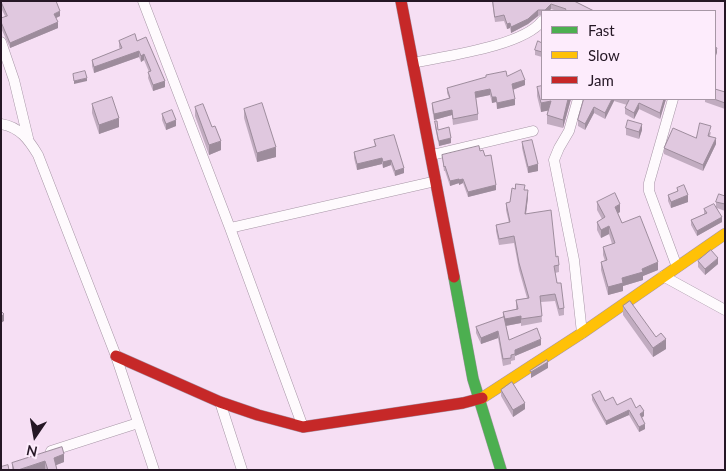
<!DOCTYPE html>
<style>
body{margin:0}
#map{position:relative;width:726px;height:471px;overflow:hidden;background:#f6dff4;font-family:Lato,sans-serif}
canvas{display:block}
.frame{position:absolute;inset:0;border:2px solid #251725;pointer-events:none}
.legend{position:absolute;left:541px;top:10px;width:175px;height:90px;box-sizing:border-box;background:#fdecfc;border:1px solid #a797a6;margin:0;padding:6px 9px;list-style:none;font-size:15px;color:#251725}
.legend li{display:flex;align-items:center;gap:10px;height:25px}
.legend b{width:25px;border:1px solid #a797a6}
.north{position:absolute;left:10px;top:411px;width:50px;height:50px;-webkit-text-stroke:4px #fdecfc;paint-order:stroke;rotate:192deg;font-size:14px;font-weight:700;line-height:20px;text-align:center;color:#251725}
.north::after{content:'';display:block;margin:auto;width:18px;height:22px;background:#251725;clip-path:polygon(50% 0,100% 100%,50% 72%,0 100%)}
</style>
<div id="map">
<canvas width="726" height="471"></canvas>
<div class="frame"></div>
<ul class="legend">
<li><b style="height:6px;background:#4caf50"></b>Fast</li>
<li><b style="height:6px;background:#ffc107"></b>Slow</li>
<li><b style="height:6px;background:#c62828"></b>Jam</li>
</ul>
<div class="north">N</div>
</div>
<script>
const context = document.querySelector('canvas').getContext('2d');
context.lineJoin = 'round';
function trace(path, color, width, dash) { context.strokeStyle = color; context.lineWidth = width; context.lineCap = dash ? 'butt' : 'round'; context.setLineDash(dash || []); context.stroke(path); }
function paint(path, color) { context.fillStyle = color; context.fill(path, 'evenodd'); }
const street = new Path2D(`
 M143,1L230,228L303,427
 M1,42L14,80L28,138
 M413,63C446,56 523,46 542,21
 M578,99L569,131L559,148L554,160L574,260L582,333
 M673,99L649,183V191L677,267
 M1,124C20,127 29,140 38,155L116,356L154,470
 M432,155L533,131
 M230,228L436,181
 M663,276L725,310
 M220,402L242,470
 M51,451L138,423`);
const fast = new Path2D(`
 M454,277L473,379L501,470`);
const slow = new Path2D(`
 M482,398L582,333L725,234`);
const jam = new Path2D(`
 M401,1L454,277
 M116,356L220,402L258,415L303,427L463,403L482,398`);
const wall = new Path2D(`
 M1,1L60,16L56,18L58,28L10,48L1,28V22L5,16L1,8Z
 M492,1H575L594,11H557L551,9L549,11H542V15L538,16L528,24L511,33L510,28L507,29L504,21L495,22Z
 M119,41H137L165,87L153,91L148,78L149,72L144,60L141,62L139,57L94,73L92,66V60L120,49L119,47Z
 M542,43V61V57L535,55V50Z
 M507,76L525,85L513,90L515,105L497,109L496,102L492,103L490,95L476,98L478,114V120L453,125L452,115L434,120L432,109V103L449,98L447,93V88Z
 M537,87L542,99H571L563,128L547,124V115L548,110L541,112L537,96Z
 M725,92V109L705,102V99H715Z
 M584,99H666L660,119L639,109L634,119L625,114V108L627,105L614,101L605,119L594,113L585,130L578,126V120Z
 M92,104L119,127L99,134L92,113Z
 M195,107L221,150L209,155L195,116Z
 M244,109L276,157L257,162L244,118Z
 M162,114L176,126L166,130L162,120Z
 M435,121L438,130L451,143L439,146L435,127Z
 M626,128L642,130L639,139L626,135Z
 M711,132L710,136L716,144L703,171L664,154V148L696,138Z
 M374,140L404,173L395,176L391,165L383,168L382,164L357,170L354,158V152L375,147Z
 M522,142L538,171L528,173L522,148Z
 M480,151L496,190L468,197L463,183L459,185V183L450,186L445,171H444L442,155Z
 M677,188L688,202L671,208L668,201V195L677,192Z
 M525,190L528,197L526,214L556,257L559,265V272L555,273L557,283L564,308V315L559,316L555,301L541,302L542,322L521,326V323L506,326L509,340L541,345L515,356V360L511,361V364L503,366L498,338L481,344L476,333V327L503,317V312L516,309V300L527,298L519,270L514,243L499,245L496,231V225L509,223L506,210V203L510,202Z
 M725,196V211L717,208L722,222L697,236L691,225V220L704,214V209L716,208V202Z
 M597,202L620,212L618,213L622,223L658,270L643,276V280L623,286V291L608,295L601,270V262L605,261L603,255V247L612,244L609,234L601,238L597,230V222L602,219L597,210Z
 M698,261L718,264L705,275L698,267Z
 M623,306L666,349L653,357L623,315Z
 M501,390L525,409L513,417L501,396Z
 M592,395L605,401L617,405L636,408L644,416L641,418L645,429L639,432L629,415L606,425L592,400Z
 M62,447L64,462L56,465L57,470H45V469L42,470H12V463Z`);
const shadedWall = new Path2D(`
 M551,4V9L549,11H545V10Z
 M538,10V16L528,24L511,33V27Z
 M60,11V16L54,19V14Z
 M58,22V28L10,48V43Z
 M510,23V28L507,29V24Z
 M717,48V53L715,58V53Z
 M139,51V57L94,73V67Z
 M144,54V60L141,62V56Z
 M87,78V81L74,84V81Z
 M525,80V85L512,90V84Z
 M165,81V87L153,91V85Z
 M490,89V95L475,98V92Z
 M492,97H496V102L492,103Z
 M515,99V105L497,109V103Z
 M568,99H571L563,128V120Z
 M612,99H614V101L605,119V113Z
 M664,99H666L660,119V113Z
 M551,101V110L541,112V103Z
 M639,103V109L634,119V113Z
 M594,107V113L585,130V124Z
 M452,110V115L434,120V114Z
 M119,118V127L99,134V125Z
 M176,120V126L166,130V124Z
 M642,124V130L639,139V132Z
 M451,138V143L439,146V141Z
 M716,138V144L703,171V165Z
 M221,141V150L209,155V145Z
 M276,147V157L257,162V153Z
 M382,158V164L357,170V164Z
 M391,160V165L383,168V162Z
 M538,164V171L528,173V167Z
 M404,168V173L395,176V171Z
 M459,179V183L450,186V181Z
 M463,179V183L459,185V180Z
 M496,185V190L468,197V192Z
 M528,190V197L525,221V214Z
 M688,195V202L671,208V202Z
 M620,204V212L615,215V207Z
 M722,217V222L697,236V231Z
 M609,226V234L601,238V230Z
 M718,258V264L705,275V269Z
 M658,262V270L643,276V280L623,286V291L608,295V287L622,278Z
 M4,314V321L1,323V317Z
 M521,316V323L505,326V319Z
 M498,331V338L481,344V338Z
 M541,339V345L515,356V350Z
 M666,339V349L653,357V348Z
 M548,362V368L531,378V372Z
 M525,403V409L513,417V410Z
 M629,410V415L606,425V421Z
 M644,411V416L640,419V414Z
 M645,424V429L639,432V427Z
 M64,454V462L54,466V458Z
 M45,461V469L42,470H18Z`);
const building = new Path2D(`
 M1,1H56L60,11L54,14L58,22L10,43L1,22V18L7,16Z
 M493,1H574L594,11H565L566,9L551,4L545,10H538L528,19L511,27L510,23L507,24L504,15L495,17Z
 M135,34L137,41L146,37L165,81L153,85L148,72L151,71L144,54L141,56L139,51L94,67L92,60L122,48L119,41Z
 M538,41L542,43V52L535,50Z
 M715,47L717,48L715,53Z
 M521,70L525,80L512,84L515,99L497,103L496,97H492L490,89L475,92L478,114L453,119L452,110L434,114L432,103L450,98L447,88L486,77V75L506,71L507,76Z
 M85,71L87,78L74,81L73,74Z
 M542,86V99H568L563,120L547,115L551,101L541,103L537,87Z
 M715,89L725,92V103L714,99H715Z
 M112,97L119,118L99,125L92,104Z
 M584,99H612L605,113L594,107L585,124L578,120Z
 M624,99H664L660,113L639,103L634,113L625,108L629,100Z
 M262,103L276,147L257,153L244,109Z
 M203,104L212,127L215,126L221,141L209,145L195,107Z
 M172,110L176,120L166,124L162,114Z
 M628,120L642,124L639,132L626,128Z
 M435,121H437L438,130L449,127L451,138L439,141Z
 M700,123L711,126L708,136L716,138L703,165L664,148L673,128L696,138Z
 M394,135L404,168L395,171L391,160L383,162L382,158L357,164L354,152L376,146L374,140Z
 M532,140L538,164L528,167L522,142Z
 M479,146L480,151L483,150L485,156L491,155L496,185L468,192L463,179L459,180V179L450,181L445,166L444,167L442,155Z
 M516,184L525,185L524,190H528L525,214L551,210L556,257L558,256L559,265L554,266L557,283H561L564,308L559,309L555,294L540,296L542,316L521,319V316L505,319L503,312L518,309L516,300L529,298L519,263L514,236L499,239L496,225L510,222L506,203L510,202L512,188L515,189Z
 M684,185L688,195L671,202L668,195L678,191L677,188Z
 M615,193L620,204L615,207L622,223L640,216L658,262L642,269L643,272L622,278L623,283L608,287L601,262L607,260L603,247L615,243L609,226L601,230L597,222L605,217L597,202Z
 M719,194L725,196V204L716,202Z
 M714,204L722,217L697,231L691,220L707,213L704,209Z
 M711,250L718,258L705,269L698,261Z
 M630,301L656,337L661,333L666,339L653,348L623,306Z
 M1,311L4,314L1,317Z
 M504,317L509,340L537,328L541,339L515,350V354L511,355V358L503,359L498,331L481,338L476,327Z
 M547,360L548,362L531,372L530,371Z
 M512,382L525,403L513,410L501,390Z
 M600,391L605,401L613,397L617,405L631,398L636,408L640,405L644,411L640,414L645,424L639,427L629,410L606,421L592,395Z
 M62,447L64,454L54,458L57,470H48L45,461L18,470H14L12,463Z
 M8,465L9,470H1V467Z`);
trace(street, '#a796a6', 11);
trace(fast, '#a796a6', 12);
trace(slow, '#a796a6', 12);
trace(jam, '#a796a6', 12);
trace(street, '#fefafd', 10);
trace(fast, '#4caf50', 11);
trace(slow, '#ffc107', 11);
trace(jam, '#c62828', 11);
paint(wall, '#c1acc0');
paint(shadedWall, '#9d8c9c');
paint(building, '#e0c8df');
trace(building, '#9d8c9c', 1);
</script>
